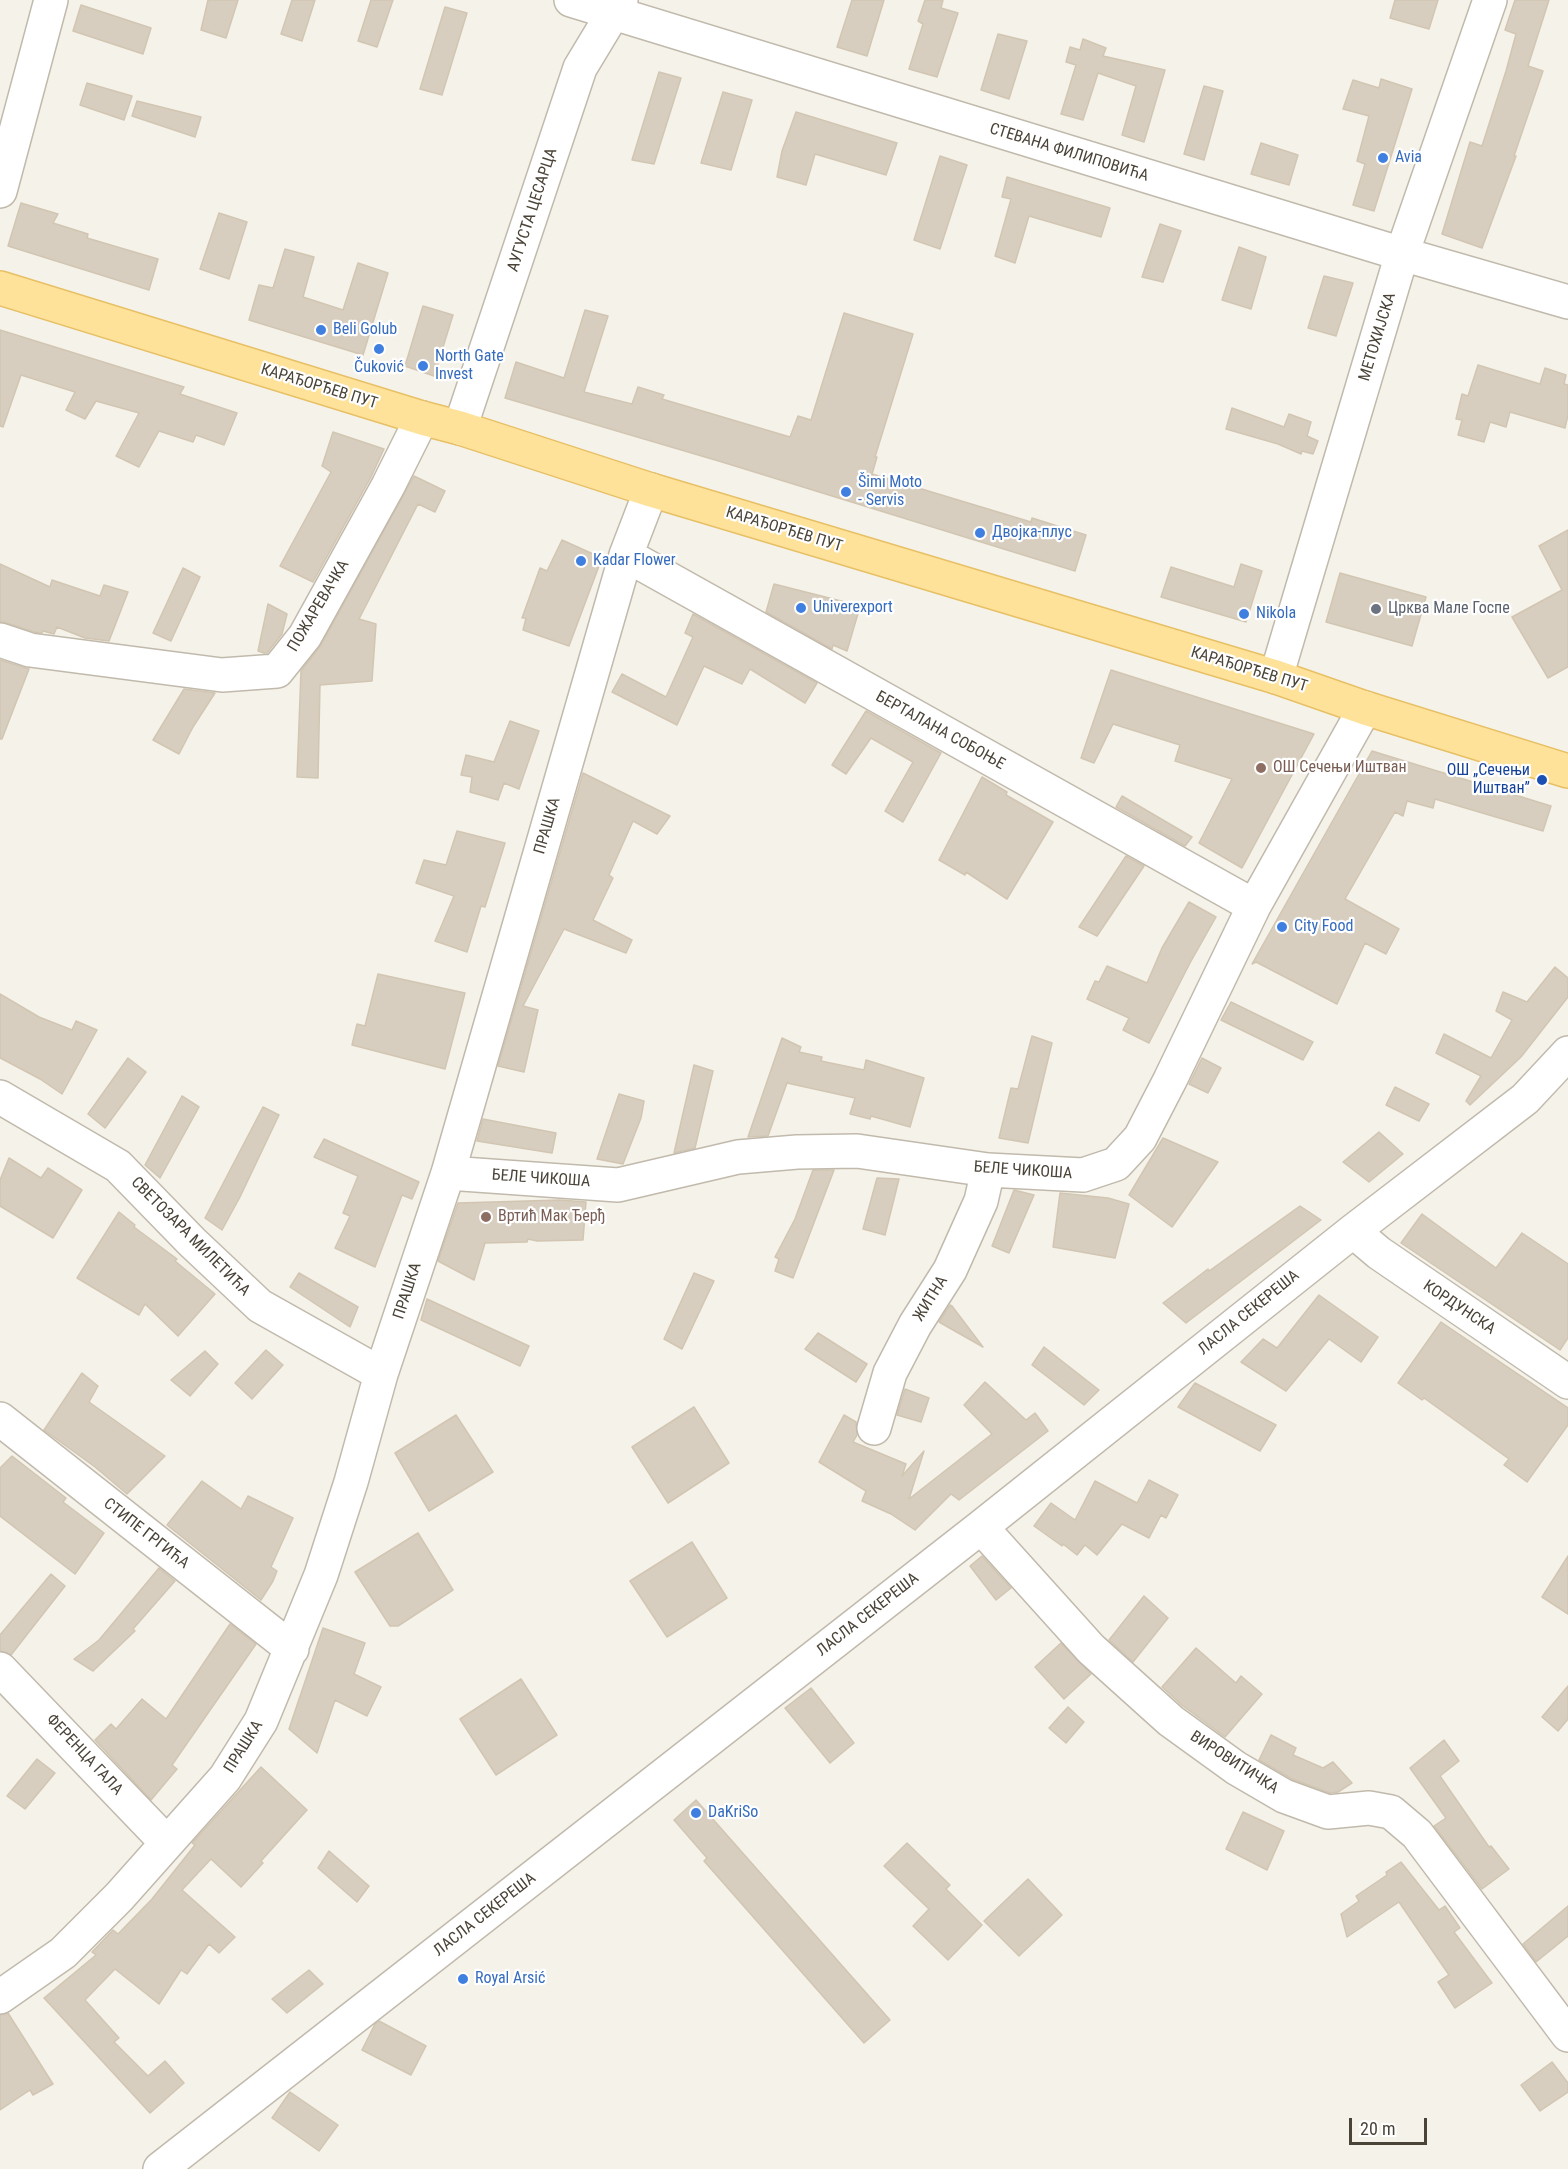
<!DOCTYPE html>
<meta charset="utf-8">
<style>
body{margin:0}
#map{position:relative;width:1568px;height:2169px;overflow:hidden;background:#f5f2ea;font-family:"Roboto Condensed",sans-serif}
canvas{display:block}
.scale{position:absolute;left:1349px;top:2118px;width:78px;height:27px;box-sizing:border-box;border:3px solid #4a4338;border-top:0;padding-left:8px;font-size:18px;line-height:21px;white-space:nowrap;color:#4a4338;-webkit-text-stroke:4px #fff;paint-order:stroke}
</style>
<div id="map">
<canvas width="1568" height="2169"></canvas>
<div class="scale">20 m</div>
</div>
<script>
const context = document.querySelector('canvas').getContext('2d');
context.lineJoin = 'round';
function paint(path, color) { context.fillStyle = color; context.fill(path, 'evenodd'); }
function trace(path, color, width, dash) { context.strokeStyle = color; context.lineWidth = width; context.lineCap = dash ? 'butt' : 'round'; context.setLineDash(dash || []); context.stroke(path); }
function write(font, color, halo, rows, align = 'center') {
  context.font = font + ' "Roboto Condensed",sans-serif'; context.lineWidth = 4.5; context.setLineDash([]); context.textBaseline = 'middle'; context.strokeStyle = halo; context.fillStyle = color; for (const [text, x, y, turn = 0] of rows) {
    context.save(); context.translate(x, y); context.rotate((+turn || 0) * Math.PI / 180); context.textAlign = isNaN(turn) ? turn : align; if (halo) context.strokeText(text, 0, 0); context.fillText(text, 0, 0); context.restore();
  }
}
const building = new Path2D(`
 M208,0H238L226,38L201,30Z
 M292,0H315L302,41L281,34Z
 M371,0H393L377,47L358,41Z
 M852,0H884L867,56L837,47Z
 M925,0H943L941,8L958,13L937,77L909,69L923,24L918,21Z
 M1395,0H1438L1429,29L1390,18Z
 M1515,0H1549L1528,66L1543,71L1514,156H1516L1482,248L1442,234L1470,142L1482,146L1506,71L1516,34L1505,30Z
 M81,5L151,28L143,54L73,31Z
 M445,7L467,13L442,95L420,89Z
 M998,34L1027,41L1009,99L981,90Z
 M1083,39L1106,48L1103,56L1165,70L1144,142L1122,135L1136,86L1098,73L1083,120L1061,114L1076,65L1066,62L1070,47L1080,50Z
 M659,72L681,78L654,164L632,160Z
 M1381,79L1412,89L1374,211L1353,205L1365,164L1357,161L1369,116L1343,109L1353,80L1379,88Z
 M87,83L132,96L124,120L80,105Z
 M1204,86L1223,91L1204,160L1184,154Z
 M723,92L752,100L731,170L701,163Z
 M137,101L201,117L195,137L132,116Z
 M796,112L897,143L886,175L815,154L806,185L777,177L782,151Z
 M1261,143L1298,155L1289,185L1251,174Z
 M940,156L967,165L940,249L914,240Z
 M1007,177L1110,208L1101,237L1029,216L1015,263L995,256L1011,199L1002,197Z
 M21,203L58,214L53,223L88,234L87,238L158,259L149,290L8,246Z
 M219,213L247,222L229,279L200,269Z
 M1160,224L1181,231L1163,282L1142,277Z
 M1239,247L1266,257L1251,309L1222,300Z
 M285,249L314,257L303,297L343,310L358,263L388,273L363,355L249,320L259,285L273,288Z
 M1324,276L1353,283L1336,336L1308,328Z
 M423,306L453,315L434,376L405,366Z
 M585,310L608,316L584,392L632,404L638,387L664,395L662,399L790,437L798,416L811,420L844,313L913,334L875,457H877L872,474L1031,522L1032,518L1086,535L1075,571L722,462L505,398L516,362L564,378Z
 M0,330L184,387L180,394L237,413L224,445L196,435L193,442L159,431L139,467L116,456L139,413L96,401L85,419L66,410L75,392L21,375L3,427L0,426Z
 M1478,365L1540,384L1545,368L1566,375L1564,384L1568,385V415L1565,428L1510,412L1506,427L1490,422L1484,442L1458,435L1462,420L1456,419L1462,394L1468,396Z
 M1232,408L1284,427L1289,414L1311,422L1307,436L1318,441L1313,454L1302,451L1301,454L1278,444L1226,429Z
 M333,432L384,449L371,477L313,582L280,566L331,472L322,466Z
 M414,476L445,491L435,512L418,504L359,619L376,624L372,681L320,685L318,778L297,777L301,671L321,645Z
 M1568,530V667L1548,678L1512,617L1562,590L1539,546Z
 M562,540L602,558L569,646L523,630L526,618H522L540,568L547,571Z
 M0,564L50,587L52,580L100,596L104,585L128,592L109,641L85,638L57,627L54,634L43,631L42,633L34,632L0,621Z
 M1241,564L1262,571L1246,622L1161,597L1171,567L1234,587Z
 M183,568L200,577L171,641L153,633Z
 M1340,573L1426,597L1412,646L1326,622Z
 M774,584L845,602V606L859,610L847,651L833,645L832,649L766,612Z
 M268,604L287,614L282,634L267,653H264L258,651Z
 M693,614L817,683L805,703L750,669L742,684L704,666L677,725L612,692L622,674L666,697L693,637L685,633Z
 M0,660L29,669L2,739H0Z
 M1111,670L1314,734L1242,868L1199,843L1232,779L1175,761L1180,745L1113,724L1094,763L1081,758Z
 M184,689L215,693L193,727L179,754L153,740Z
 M866,711L941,753L903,822L885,811L913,762L871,738L846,774L832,765Z
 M510,721L539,731L519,789L504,783L498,800L470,792L472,777L461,775L466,755L494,762Z
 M1372,751L1551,806L1543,831L1435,799L1433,808L1407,801L1403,816L1395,812L1345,899L1399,929L1386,954L1365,943L1337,1004L1256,962L1252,964Z
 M583,773L670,816L657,834L633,821L609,875L613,878L593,920L632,940L626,953L564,929L523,1006L538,1010L524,1072L498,1066Z
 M982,777L1007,792L1006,795L1053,822L1007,899L966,872L965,875L939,860Z
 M1122,796L1192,837L1185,846L1116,807Z
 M457,831L505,843L485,907L481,906L467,952L435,941L454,896L416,883L424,860L446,865Z
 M1126,856L1144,866L1097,936L1079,927Z
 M1189,902L1216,917L1190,963L1149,1043L1123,1030L1129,1018L1087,999L1095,981L1099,982L1107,966L1147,983L1162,948Z
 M1555,967L1568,978V997L1521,1057L1470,1105L1466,1101L1481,1076L1436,1053L1444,1034L1491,1058L1512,1020L1496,1011L1503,992L1527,1002Z
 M378,974L465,993L445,1069L352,1045L357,1024L365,1026Z
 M0,994L39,1017L72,1030L76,1021L97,1030L62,1094L40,1079L0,1058Z
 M1231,1002L1313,1042L1303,1060L1221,1020Z
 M1032,1036L1052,1043L1028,1143L999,1138L1011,1088L1018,1089Z
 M782,1038L801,1047L799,1052L822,1057L821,1061L864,1070L866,1060L924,1078L910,1127L871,1116L870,1119L850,1114L855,1098L787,1083L768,1136L748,1137Z
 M128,1058L146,1072L105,1128L88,1114Z
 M1202,1058L1221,1068L1208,1093L1189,1084Z
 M694,1065L713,1071L695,1148L674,1153Z
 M1395,1087L1429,1104L1419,1121L1386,1105Z
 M619,1094L644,1101L641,1118L623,1164L597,1159Z
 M182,1096L199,1107L160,1178L145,1165Z
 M263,1107L279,1115L240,1197L222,1230L205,1218Z
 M483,1119L556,1133L552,1153L477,1141Z
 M1379,1132L1403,1154L1369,1182L1343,1162Z
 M1163,1138L1218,1162L1172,1227L1129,1195Z
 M324,1139L419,1182L412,1199L402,1195L375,1267L335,1248L350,1216L343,1213L358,1176L314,1157Z
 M9,1158L41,1178L48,1168L82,1190L53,1238L0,1206V1180Z
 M813,1170H834L793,1278L775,1271L779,1259L775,1257L795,1219Z
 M877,1178L899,1179L885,1235L863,1229Z
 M1014,1190L1034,1195L1009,1253L992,1246Z
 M1060,1193L1108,1198L1129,1204L1115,1258L1053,1247Z
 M560,1200L586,1202L583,1240L537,1241L528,1239L527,1242L485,1243L474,1280L438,1261L458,1203Z
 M1300,1206L1321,1220L1186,1323L1163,1303L1208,1269L1209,1271Z
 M119,1212L135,1225L134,1227L177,1259L175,1261L215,1294L178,1336L145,1304L139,1315L77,1278Z
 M1422,1214L1496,1268L1522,1233L1568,1264V1338L1560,1350L1401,1243Z
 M299,1273L358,1307L350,1327L290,1287Z
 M694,1273L714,1281L682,1349L664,1339Z
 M1319,1295L1378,1337L1361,1362L1329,1339L1286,1391L1241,1362L1263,1339L1277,1348Z
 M427,1299L529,1346L520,1366L421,1320Z
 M950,1305L952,1306L983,1347L939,1322Z
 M1441,1322L1568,1408V1425L1527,1482L1504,1465L1509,1459L1424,1398L1422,1400L1398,1383Z
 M818,1333L867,1364L856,1382L805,1349Z
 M1044,1347L1099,1390L1084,1405L1032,1365Z
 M266,1350L283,1365L252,1399L235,1383Z
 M205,1351L218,1364L190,1396L171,1380Z
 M82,1373L98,1386L89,1402L165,1456L127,1494L95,1467L44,1430Z
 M985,1382L1026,1420L1035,1413L1048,1431L959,1500L951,1494L915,1530L891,1514L862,1501L866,1491L819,1462L844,1415L856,1422L857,1435L853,1442L906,1464L902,1476L924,1451L909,1499L992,1434L964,1405Z
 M1195,1383L1276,1425L1260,1451L1178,1407Z
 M905,1389L929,1398L921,1422L897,1415Z
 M694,1407L729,1463L668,1503L632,1447Z
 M456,1415L493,1472L429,1511L395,1453Z
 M12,1456L66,1498L63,1502L104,1533L75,1574L0,1516V1468Z
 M1149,1480L1178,1495L1166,1518L1161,1515L1149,1538L1122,1524L1097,1555L1085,1545L1077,1555L1063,1544L1062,1546L1034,1526L1051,1503L1075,1520L1095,1481L1137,1503Z
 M202,1481L241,1509L248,1496L293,1518L271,1567L277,1571L273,1581L261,1600L167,1525Z
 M418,1533L453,1590L398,1626H390L355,1572Z
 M692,1542L727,1598L667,1637L630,1581Z
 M982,1556L1011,1588L996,1600L970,1566Z
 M1568,1556V1614L1542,1597Z
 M159,1568L175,1581L133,1629L135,1631L93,1671L74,1659L99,1640Z
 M51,1574L65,1586L11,1655L0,1651V1635Z
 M1144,1596L1168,1618L1133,1662L1109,1640Z
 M230,1624L256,1644L172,1765L177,1769L151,1800L95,1740L111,1724L116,1729L142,1699L166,1719Z
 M323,1628L365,1643L354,1674L381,1687L367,1716L335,1700L317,1753L289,1729Z
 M1061,1643L1091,1674L1064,1699L1035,1667Z
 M1196,1648L1236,1683L1241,1676L1262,1694L1225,1737L1183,1706L1162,1687Z
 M521,1679L557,1735L496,1775L460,1719Z
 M1568,1686V1719L1558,1731L1542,1717Z
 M811,1688L854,1743L830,1763L785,1708Z
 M1068,1707L1084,1722L1066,1743L1049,1728Z
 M1271,1735L1296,1748L1293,1755L1323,1768L1333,1762L1352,1783L1338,1792L1330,1793L1292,1779L1259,1760Z
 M1444,1740L1459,1761L1440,1776L1489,1847L1491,1846L1509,1869L1482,1889L1434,1826L1446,1818L1410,1768Z
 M37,1759L55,1773L25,1809L7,1796Z
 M261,1767L307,1810L261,1861L263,1863L241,1887L211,1859L182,1890L235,1937L219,1953L209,1944L187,1974L181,1970L159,2004L115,1969L85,2000L119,2038L114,2042L148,2076L165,2061L184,2083L150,2113L44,1998L96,1955L92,1952L113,1930L118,1934L152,1899L195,1845L192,1843Z
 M696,1800L890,2020L864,2043L704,1861L707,1858L674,1820Z
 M1243,1812L1284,1831L1267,1870L1226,1849Z
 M907,1843L950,1885L946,1889L982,1925L948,1960L913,1926L929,1909L884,1866Z
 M329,1851L369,1886L357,1902L318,1868Z
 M1401,1862L1439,1910L1445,1906L1460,1928L1454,1932L1492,1983L1455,2008L1438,1982L1449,1975L1399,1902L1347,1937L1341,1914L1359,1901L1356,1896L1387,1875L1386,1872Z
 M1028,1879L1062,1915L1019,1956L984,1921Z
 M1568,1906V1936L1536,1962L1523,1944Z
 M309,1970L323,1984L287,2013L272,1999Z
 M8,2013L53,2084L33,2095L30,2090L0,2110V2015Z
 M379,2021L426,2046L411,2075L362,2050L375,2024Z
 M1552,2062L1568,2083V2092L1540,2111L1521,2085Z
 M290,2092L338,2125L319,2151L272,2118Z`);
const minor = new Path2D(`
 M571,0L1402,254L1568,302
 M0,191L51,0
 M460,428L580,68L621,0
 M626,555L1254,906
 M0,640L30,650L222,675L277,671L305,636L388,486L422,418
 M1276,677L1402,254L1490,0
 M0,1097L118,1166L192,1242L260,1306L381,1374
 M448,1173L618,1185L738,1157L797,1152L857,1151L988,1170L1083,1175L1116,1164L1140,1138L1170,1080L1254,906L1365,708
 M1353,1231L1379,1253L1568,1382
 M0,1419L292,1649
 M874,1428L890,1373L915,1325L950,1270L981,1201L988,1170
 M981,1527L1091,1649L1171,1721L1236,1768L1284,1796L1328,1812L1369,1808L1391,1812L1417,1834L1568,2035
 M0,1669L167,1843
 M0,1997L63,1953L119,1897L225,1778L261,1721L321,1575L351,1482L381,1374L448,1173L626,555L651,490
 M160,2169L981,1527L1353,1231L1525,1099L1568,1053`);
const major = new Path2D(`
 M0,288L422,418L460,428L651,490L1276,677L1365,708L1568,771`);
const markers = [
 [1383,158,6,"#3f7fe0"],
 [321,330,6,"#3f7fe0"],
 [379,349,6,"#3f7fe0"],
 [423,366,6,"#3f7fe0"],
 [846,492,6,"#3f7fe0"],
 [980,533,6,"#3f7fe0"],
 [581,561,6,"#3f7fe0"],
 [801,608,6,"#3f7fe0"],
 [1376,609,6,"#6b7280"],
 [1244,614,6,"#3f7fe0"],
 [1261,768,6,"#8d6e63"],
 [1542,780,6,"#1a4fb4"],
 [1282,927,6,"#3f7fe0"],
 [486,1217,6,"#8d6e63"],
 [696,1813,6,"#3f7fe0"],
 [463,1979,6,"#3f7fe0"]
];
const streetNames = [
 ["СТЕВАНА ФИЛИПОВИЋА",1069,153,17],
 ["АУГУСТА ЦЕСАРЦА",533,210,-72],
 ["МЕТОХИЈСКА",1378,337,-73],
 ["КАРАЂОРЂЕВ ПУТ",319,387,17],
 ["КАРАЂОРЂЕВ ПУТ",784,530,17],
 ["ПОЖАРЕВАЧКА",319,606,-59],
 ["КАРАЂОРЂЕВ ПУТ",1249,670,17],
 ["БЕРТАЛАНА СОБОЊЕ",940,731,29],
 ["ПРАШКА",548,826,-74],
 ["БЕЛЕ ЧИКОША",1023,1171,4],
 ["БЕЛЕ ЧИКОША",541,1179,4],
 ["СВЕТОЗАРА МИЛЕТИЋА",190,1237,45],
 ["ПРАШКА",408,1291,-72],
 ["ЖИТНА",931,1299,-58],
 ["КОРДУНСКА",1459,1308,34],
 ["ЛАСЛА СЕКЕРЕША",1249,1313,-39],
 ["СТИПЕ ГРГИЋА",146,1534,38],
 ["ЛАСЛА СЕКЕРЕША",868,1615,-38],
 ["ПРАШКА",244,1747,-58],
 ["ФЕРЕНЦА ГАЛА",84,1755,47],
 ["ВИРОВИТИЧКА",1234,1763,33],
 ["ЛАСЛА СЕКЕРЕША",485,1915,-38]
];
const shopNames = [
 ["Avia",1395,158],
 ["Beli Golub",333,330],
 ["North Gate",435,357],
 ["Invest",435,375],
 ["Čuković",379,368,"center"],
 ["Šimi Moto",858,483],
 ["- Servis",858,501],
 ["Двојка-плус",992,533],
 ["Kadar Flower",593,561],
 ["Univerexport",813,608],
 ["Nikola",1256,614],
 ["City Food",1294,927],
 ["DaKriSo",708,1813],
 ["Royal Arsić",475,1979]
];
const worshipNames = [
 ["Црква Мале Госпе",1388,609]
];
const educationNames = [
 ["ОШ Сечењи Иштван",1273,768],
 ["Вртић Мак Ђерђ",498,1217]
];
const transitNames = [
 ["ОШ „Сечењи",1530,771],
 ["Иштван”",1530,789]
];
paint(building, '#d7cebf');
trace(building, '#d2c6b2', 1.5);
trace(minor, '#c1baac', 36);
trace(major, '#e7c066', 36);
trace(minor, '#fff', 33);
trace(major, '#ffe299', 33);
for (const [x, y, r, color] of markers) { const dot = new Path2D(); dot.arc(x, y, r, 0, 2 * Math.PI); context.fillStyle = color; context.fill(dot); trace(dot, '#fff', 2); }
write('16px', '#4a4338', '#fff', streetNames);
write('16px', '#366cbe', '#fff', shopNames, 'left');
write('16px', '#5b616d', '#fff', worshipNames, 'left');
write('16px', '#785e54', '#fff', educationNames, 'left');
write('16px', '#164399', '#fff', transitNames, 'right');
</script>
